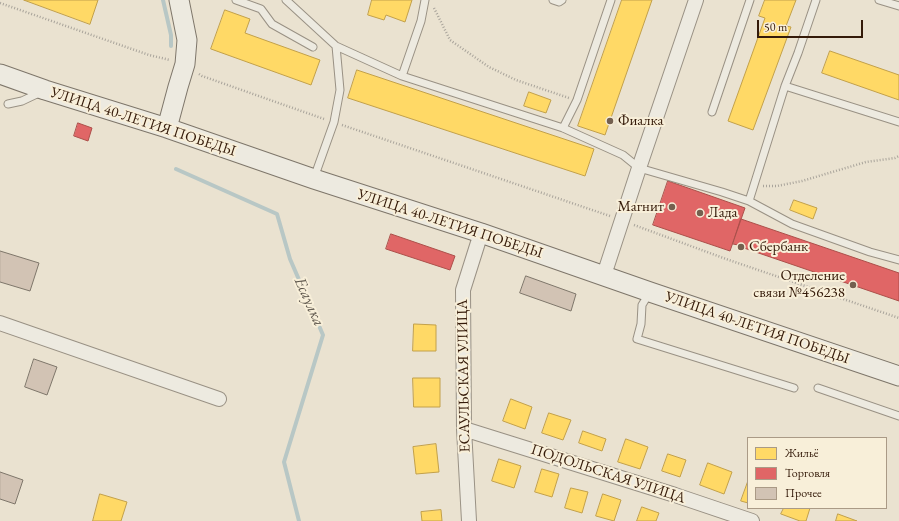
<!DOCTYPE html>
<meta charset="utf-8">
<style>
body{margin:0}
#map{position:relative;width:899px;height:521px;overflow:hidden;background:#eae2d0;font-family:"EB Garamond",serif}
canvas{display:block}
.legend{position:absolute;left:747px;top:437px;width:140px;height:72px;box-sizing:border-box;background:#f8efd9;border:1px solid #aa9a86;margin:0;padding:5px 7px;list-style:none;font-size:12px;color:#341a09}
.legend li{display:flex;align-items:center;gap:8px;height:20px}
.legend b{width:20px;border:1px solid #aa9a86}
.scale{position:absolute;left:757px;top:20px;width:106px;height:18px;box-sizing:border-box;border:2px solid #341a09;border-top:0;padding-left:5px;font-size:12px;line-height:14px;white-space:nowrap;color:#341a09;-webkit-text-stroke:3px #f8efd9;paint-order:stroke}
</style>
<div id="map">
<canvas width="899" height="521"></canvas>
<ul class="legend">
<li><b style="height:11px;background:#ffd966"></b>Жильё</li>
<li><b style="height:11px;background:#e06666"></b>Торговля</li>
<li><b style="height:11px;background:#d2c3b4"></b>Прочее</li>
</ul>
<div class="scale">50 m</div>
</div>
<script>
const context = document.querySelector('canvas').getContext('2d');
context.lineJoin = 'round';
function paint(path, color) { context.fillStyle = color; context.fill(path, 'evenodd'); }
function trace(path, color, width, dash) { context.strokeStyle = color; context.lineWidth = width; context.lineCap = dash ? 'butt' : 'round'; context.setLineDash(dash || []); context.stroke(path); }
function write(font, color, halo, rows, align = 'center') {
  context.font = font + ' "EB Garamond",serif'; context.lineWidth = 4; context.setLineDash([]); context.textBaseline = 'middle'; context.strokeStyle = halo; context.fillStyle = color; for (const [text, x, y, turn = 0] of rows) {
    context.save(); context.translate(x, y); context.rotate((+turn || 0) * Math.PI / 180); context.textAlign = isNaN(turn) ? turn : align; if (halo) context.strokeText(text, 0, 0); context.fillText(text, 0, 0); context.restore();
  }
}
const homes = new Path2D(`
 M24,0H98L90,24Z
 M372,0H412L405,22L386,15L384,20L368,15Z
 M622,0H652L605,135L578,126Z
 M765,0H796L786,26L791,27L753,130L728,121L765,18L759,16Z
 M225,10L250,19L245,33L320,60L311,85L211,49Z
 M830,51L899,75V100L822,73Z
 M357,70L594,149L585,176L348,98Z
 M529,92L551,100L546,113L524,106Z
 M794,200L817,208L813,219L790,210Z
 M414,324L436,325V351H413Z
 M413,378H440V407H414Z
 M511,399L532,407L525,429L503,421Z
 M549,413L571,420L563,440L542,433Z
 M583,431L606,439L602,451L579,443Z
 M626,439L648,447L640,469L618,462Z
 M436,444L439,472L416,474L413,447Z
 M668,454L686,460L680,477L662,471Z
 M499,459L521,466L514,488L492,481Z
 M708,463L732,472L724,494L700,485Z
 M542,469L559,474L552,497L535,492Z
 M748,481V503L741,501Z
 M571,488L588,492L582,513L565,508Z
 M100,494L127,502L121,521H93Z
 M603,494L621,500L614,521L596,516Z
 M642,507L659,513L656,521H637Z
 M784,508H810L806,521H800L781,514Z
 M441,510L442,521H422L421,512Z
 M838,514L857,521H836Z`);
const shops = new Path2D(`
 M78,123L92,128L88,141L74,136Z
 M668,181L745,208L730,251L653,225Z
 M741,219L899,273V301L741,247L743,246L733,244Z
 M391,234L455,256L450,270L386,249Z`);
const stream = new Path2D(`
 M163,0L171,35V46
 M176,169L277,214L290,259L323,335L284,462L299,521`);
const building = new Path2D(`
 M0,251L39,263L30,291L0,282Z
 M526,276L576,294L571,311L520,293Z
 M34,359L57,367L47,395L25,387Z
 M0,472L23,480L15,504L0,499Z`);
const path = new Path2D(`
 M0,3L149,55L170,60
 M434,8L450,40L489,67L516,80L569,98
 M199,74L202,76L324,119
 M342,125L610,216
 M763,186H777L802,181L866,162L895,158L899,156
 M634,225L726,259L899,318`);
const lane = new Path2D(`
 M236,0L261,9L272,24L313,47
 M286,0L336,46L340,90L334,122L314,178
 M553,0L559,2L562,0
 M879,0L899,6
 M336,46L402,76L563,128L623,155L639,168L722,192L749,201L792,224L870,252L899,260
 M402,76L421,21L425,0
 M785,86L798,53L816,0
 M8,104L22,101L41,92
 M712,112L750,0
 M563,128L577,100L611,0
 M749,201L785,86L899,122
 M650,292L642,305L641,324L637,339L794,388
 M818,388L899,416`);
const street = new Path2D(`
 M604,275L639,168L696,0
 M0,323L219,399
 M464,429L675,495L752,521
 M469,521L464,429L463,290L481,233`);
const secondary = new Path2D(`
 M0,74L45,90L167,128L314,179L481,233L650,292L899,376
 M167,128L178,87L185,64L187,40L179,0`);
const markers = [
 [610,121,4,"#74604f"],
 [672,207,4,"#74604f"],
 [700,213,4,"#74604f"],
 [741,247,4,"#74604f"],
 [853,285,4,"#74604f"]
];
const poiNames = [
 ["Фиалка",618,121],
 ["Магнит",664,207,"right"],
 ["Лада",708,213],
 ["Сбербанк",749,247],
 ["Отделение",845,276,"right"],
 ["связи №456238",845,293,"right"]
];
const streetNames = [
 ["УЛИЦА 40-ЛЕТИЯ ПОБЕДЫ",143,122,18],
 ["УЛИЦА 40-ЛЕТИЯ ПОБЕДЫ",450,224,18],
 ["УЛИЦА 40-ЛЕТИЯ ПОБЕДЫ",757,328,19],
 ["ЕСАУЛЬСКАЯ УЛИЦА",464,376,-91],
 ["ПОДОЛЬСКАЯ УЛИЦА",608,474,18]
];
const waterNames = [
 ["Есаулка",309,302,66]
];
paint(homes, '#ffd966');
trace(homes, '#c2a04a', 1);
paint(shops, '#e06666');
trace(shops, '#ac4f4a', 1);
trace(stream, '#b8c7c5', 4);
paint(building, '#d2c3b4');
trace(building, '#7e766a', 1);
trace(lane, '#999184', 9);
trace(street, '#999184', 16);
trace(secondary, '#7e766a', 21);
trace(path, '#a9a49b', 2.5, [1, 2]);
trace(lane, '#edeae0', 7);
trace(street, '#edeae0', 14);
trace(secondary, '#edeae0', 19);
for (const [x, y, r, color] of markers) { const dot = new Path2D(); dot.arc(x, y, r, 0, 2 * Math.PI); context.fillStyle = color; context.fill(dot); trace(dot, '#f8efd9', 1.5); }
write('15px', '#341a09', '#f8efd9', poiNames, 'left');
write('15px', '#341a09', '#f8efd9', streetNames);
write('italic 16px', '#5a5349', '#f8efd9', waterNames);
</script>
